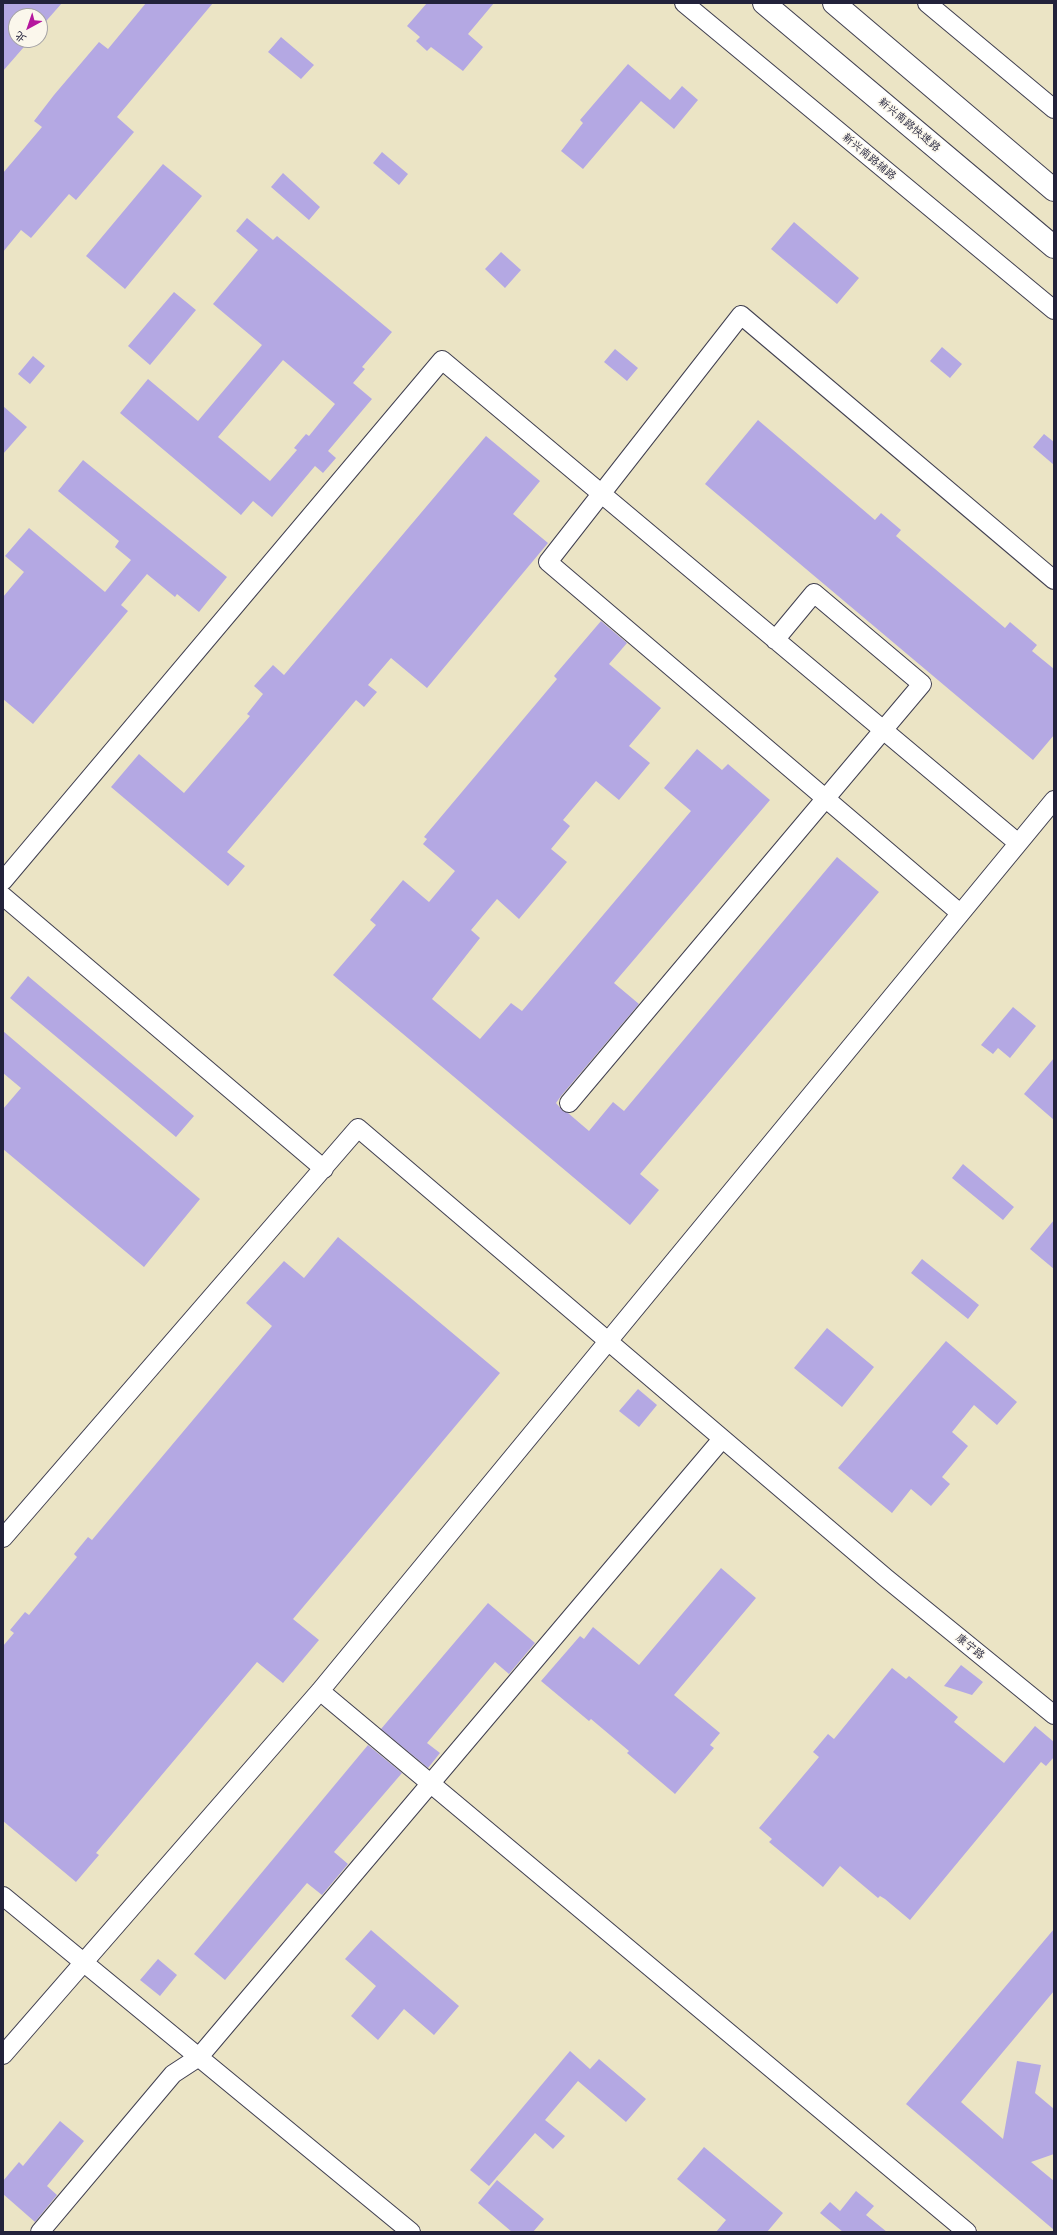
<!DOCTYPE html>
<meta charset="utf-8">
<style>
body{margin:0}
#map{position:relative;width:1057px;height:2235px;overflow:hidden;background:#ebe4c5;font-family:"Shantell Sans","LXGW WenKai TC",sans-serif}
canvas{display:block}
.frame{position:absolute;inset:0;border:4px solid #22223b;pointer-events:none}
.north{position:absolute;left:8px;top:8px;width:40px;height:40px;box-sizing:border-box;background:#fbf7ec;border:1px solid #a4a2a5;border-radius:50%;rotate:220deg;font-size:11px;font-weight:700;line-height:16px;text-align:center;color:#22223b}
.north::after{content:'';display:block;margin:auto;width:14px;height:18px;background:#b5179e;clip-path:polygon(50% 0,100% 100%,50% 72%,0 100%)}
</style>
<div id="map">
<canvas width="1057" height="2235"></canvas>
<div class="frame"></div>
<div class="north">北</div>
</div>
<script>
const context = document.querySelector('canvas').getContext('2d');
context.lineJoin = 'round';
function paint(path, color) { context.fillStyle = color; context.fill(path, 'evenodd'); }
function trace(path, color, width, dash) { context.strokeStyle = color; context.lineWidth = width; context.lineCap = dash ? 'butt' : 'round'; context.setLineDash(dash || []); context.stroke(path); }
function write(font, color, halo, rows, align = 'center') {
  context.font = font + ' "Shantell Sans","LXGW WenKai TC",sans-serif'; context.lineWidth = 3; context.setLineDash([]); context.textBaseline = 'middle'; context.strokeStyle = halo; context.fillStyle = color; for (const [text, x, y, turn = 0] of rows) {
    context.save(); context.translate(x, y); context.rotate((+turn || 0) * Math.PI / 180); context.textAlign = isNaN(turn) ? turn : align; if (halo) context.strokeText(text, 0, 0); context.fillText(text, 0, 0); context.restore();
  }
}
const building = new Path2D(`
 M3,3H62L40,28V16H16V40H30L3,71Z
 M146,3H213L117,117L134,132L76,200L69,194L31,238L21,230L3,252V173L42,127L34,121L54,95L99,42L108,49Z
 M427,3H494L468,34L483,47L463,71L431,47L427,51L416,41L420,37L407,26Z
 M281,37L314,65L301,79L268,52Z
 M628,64L670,100L682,86L698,100L674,129L641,101L583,169L561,151L583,123L580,120Z
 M382,152L408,174L399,185L373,163Z
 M163,164L202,196L125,289L86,256Z
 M283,173L320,207L309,220L271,187Z
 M247,218L273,240L277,236L392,332L362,367L365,369L353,383L372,399L328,451L336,458L323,473L315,466L272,517L253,501L241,515L120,413L148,379L198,421L262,345L213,304L258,250L236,231ZM283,360L335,404L309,436L306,434L294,448L297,450L270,481L218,437Z
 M794,222L859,278L837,304L771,249Z
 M501,252L521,270L505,288L485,269Z
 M174,292L196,310L150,365L128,346Z
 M942,347L962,364L950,378L930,361Z
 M615,349L638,368L627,381L604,362Z
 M33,356L45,366L30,384L18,374Z
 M3,406L27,427L3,454Z
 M758,420L875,520L881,513L901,530L896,536L1005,628L1010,622L1037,645L1032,651L1054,669V735L1033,760L705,484Z
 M1044,434L1054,442V465L1033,447Z
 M486,436L540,481L513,514L548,543L427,688L391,658L368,685L377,692L364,707L356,700L227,852L245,866L228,886L111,787L139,754L184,793L250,716L247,714L263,694L254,686L273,665L284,675Z
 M83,460L227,577L199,612L177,594L175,597L147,574L121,605L128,611L33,724L3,699V597L24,572L5,556L29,528L105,592L131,560L115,547L119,541L58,491Z
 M601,621L627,643L609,664L661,708L629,746L650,763L619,800L596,781L563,820L570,826L551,849L567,862L519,919L497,899L471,930L480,938L432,999L480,1039L511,1003L522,1011L691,811L664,788L697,749L722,770L728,764L770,800L614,983L639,1004L561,1096L556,1103L563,1111L568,1113L589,1131L613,1102L624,1111L837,857L879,892L640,1174L659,1190L630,1225L333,975L376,925L370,920L403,880L429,902L455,871L423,844L427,839L424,837L557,679L554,676Z
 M28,976L194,1116L176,1137L10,998Z
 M1013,1007L1036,1026L1010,1058L998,1048L993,1054L981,1045Z
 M3,1031L200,1199L144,1267L3,1149V1109L21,1088L3,1073Z
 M1054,1058V1120L1024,1094Z
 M963,1164L1014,1207L1003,1220L952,1178Z
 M1054,1220V1269L1030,1249Z
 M338,1237L500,1373L293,1619L319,1640L283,1683L257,1662L96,1853L99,1855L76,1882L3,1821V1646L14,1633L10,1630L25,1612L29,1615L77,1557L74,1554L88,1537L92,1540L272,1326L246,1303L284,1261L304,1278Z
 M922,1259L979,1305L968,1319L911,1273Z
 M827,1328L874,1367L842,1407L794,1368Z
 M946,1341L1017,1402L997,1425L974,1405L952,1432L968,1446L942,1477L950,1484L931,1506L911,1489L892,1513L838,1468Z
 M638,1389L657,1405L639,1427L619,1411Z
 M721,1568L756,1598L674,1695L720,1733L710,1745L714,1748L675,1794L627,1753L629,1751L591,1719L589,1721L541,1681L580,1636L584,1639L593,1627L639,1665Z
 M488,1603L535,1643L509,1674L495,1662L427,1743L440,1753L428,1768L381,1729Z
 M961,1665L983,1682L972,1695L944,1686Z
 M892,1668L906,1679L909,1676L958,1717L954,1722L1004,1763L1035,1726L1054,1742V1757L1046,1766L1041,1762L910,1920L885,1899L880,1896L878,1898L840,1866L823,1887L769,1842L772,1839L759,1828L819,1757L813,1752L828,1734L834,1739Z
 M368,1745L402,1773L334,1852L348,1864L322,1895L307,1883L225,1980L194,1954Z
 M1054,1929V1991L961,2102L1003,2139L1017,2061L1041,2065L1035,2093L1054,2109V2154L1031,2162L1054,2181V2230L906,2104Z
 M371,1930L459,2006L434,2035L404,2009L378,2040L351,2016L376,1986L345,1959Z
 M158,1959L177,1975L160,1996L140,1980Z
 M570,2051L590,2069L599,2059L646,2099L626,2122L578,2081L545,2120L565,2136L553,2149L535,2133L489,2186L470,2170Z
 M60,2121L84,2141L47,2186L57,2195L35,2222L3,2194V2181L19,2162L23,2166Z
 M704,2147L783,2213L767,2232H716L726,2220L677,2179Z
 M497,2180L544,2219L533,2232H512L478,2203Z
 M856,2191L874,2206L866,2215L887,2232H843L820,2213L830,2202L840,2211Z`);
const minor = new Path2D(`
 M684,3L1054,310
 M927,3L1054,109
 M3,881L442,360L1018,843
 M3,896L324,1169
 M960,913L548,562L741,315L1054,580
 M569,1103L922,684L814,593L775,640
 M3,1538L358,1128L886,1578L1054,1715
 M320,1691L967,2232
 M3,1896L411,2232
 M3,2055L320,1691L1054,800
 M40,2232L173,2074L199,2057L722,1439`);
const major = new Path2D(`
 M764,3L1054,247
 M834,3L1054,190`);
const streetNames = [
 ["新兴南路快速路",909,125,40],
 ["新兴南路辅路",869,157,40],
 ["康宁路",970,1647,39]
];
paint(building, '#b4a8e3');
trace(minor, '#403f50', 20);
trace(major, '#403f50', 24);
trace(minor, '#fff', 18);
trace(major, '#fff', 22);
write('11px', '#22223b', '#fbf7ec', streetNames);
</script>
